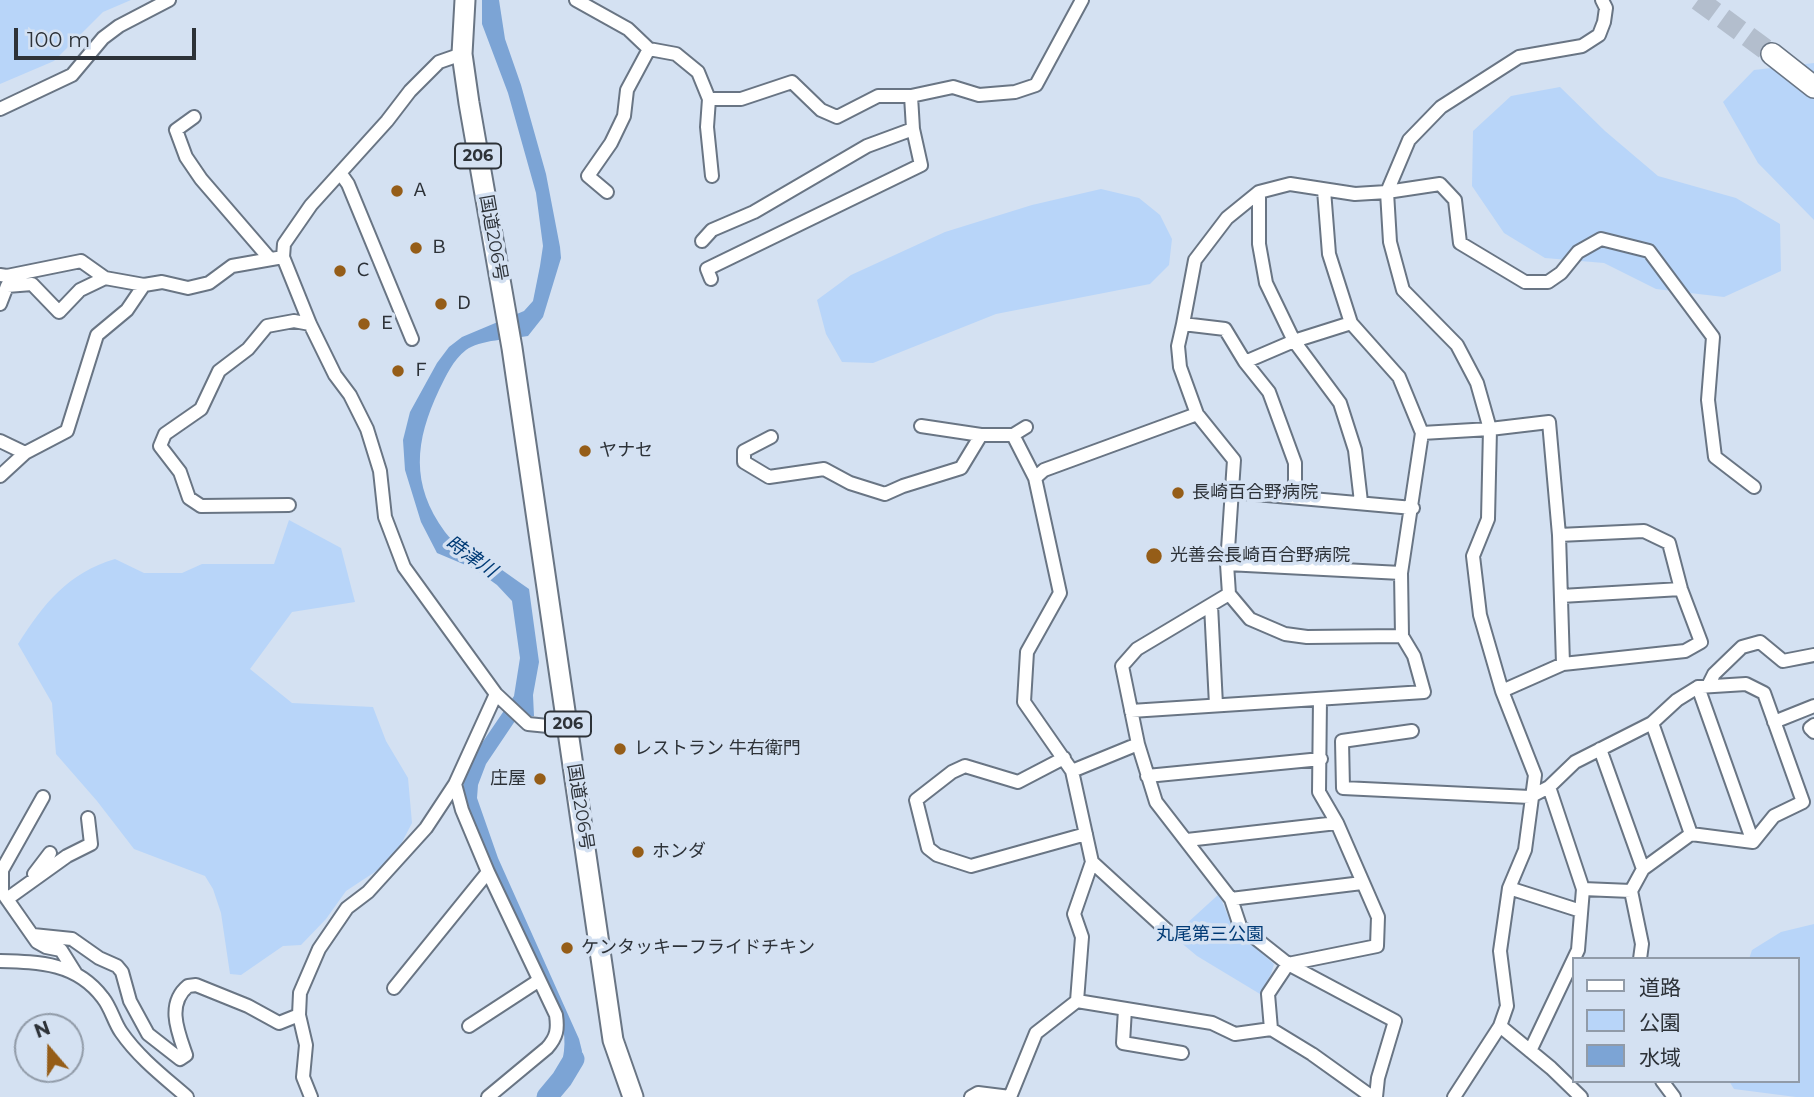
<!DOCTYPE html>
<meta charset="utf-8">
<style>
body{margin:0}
#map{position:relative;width:1814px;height:1097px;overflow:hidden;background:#d4e1f2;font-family:Montserrat,"Noto Sans JP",sans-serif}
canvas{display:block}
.legend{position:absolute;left:1572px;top:957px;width:228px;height:126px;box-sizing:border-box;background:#d4e1f2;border:2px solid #919ba8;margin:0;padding:9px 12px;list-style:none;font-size:21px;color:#2d3238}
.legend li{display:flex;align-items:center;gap:14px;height:35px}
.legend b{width:35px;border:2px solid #919ba8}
.north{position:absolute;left:14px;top:1013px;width:70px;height:70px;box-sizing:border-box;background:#d4e1f2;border:2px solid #919ba8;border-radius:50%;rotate:340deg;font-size:19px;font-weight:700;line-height:28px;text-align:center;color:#2d3238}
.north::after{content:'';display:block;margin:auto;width:24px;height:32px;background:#955d18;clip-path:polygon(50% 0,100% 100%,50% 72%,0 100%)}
.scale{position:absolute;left:14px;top:28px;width:182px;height:32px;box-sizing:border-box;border:4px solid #2d3238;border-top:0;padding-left:9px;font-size:21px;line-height:24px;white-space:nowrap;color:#2d3238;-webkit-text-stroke:5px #d4e1f2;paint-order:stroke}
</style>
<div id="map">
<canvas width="1814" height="1097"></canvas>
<ul class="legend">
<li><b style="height:9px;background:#fff"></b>道路</li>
<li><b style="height:19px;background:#b8d5f9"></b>公園</li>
<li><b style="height:19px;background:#7ca4d5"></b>水域</li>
</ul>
<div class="north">N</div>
<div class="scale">100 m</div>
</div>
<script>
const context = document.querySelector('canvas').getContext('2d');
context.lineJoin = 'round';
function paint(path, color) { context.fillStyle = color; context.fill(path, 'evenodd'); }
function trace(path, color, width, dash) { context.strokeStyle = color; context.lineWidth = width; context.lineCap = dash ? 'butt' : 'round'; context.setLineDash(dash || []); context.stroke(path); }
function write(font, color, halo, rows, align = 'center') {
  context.font = font + ' Montserrat,"Noto Sans JP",sans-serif'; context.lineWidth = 7; context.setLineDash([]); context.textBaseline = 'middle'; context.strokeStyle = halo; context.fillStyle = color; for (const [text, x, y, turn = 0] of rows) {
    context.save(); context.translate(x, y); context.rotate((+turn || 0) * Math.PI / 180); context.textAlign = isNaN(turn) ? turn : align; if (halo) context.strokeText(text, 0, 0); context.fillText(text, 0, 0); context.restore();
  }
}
const green = new Path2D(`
 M0,0H131L103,12L54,61L0,84Z
 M1814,63V220L1758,163L1723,102L1754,70Z
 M1560,87L1605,131L1658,176L1736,198L1780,224L1781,271L1724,297L1656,289L1604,263L1545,258L1504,233L1472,186L1473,131L1511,96Z
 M1101,189L1139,198L1160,215L1172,239L1169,265L1150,284L996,314L873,363L842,362L826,334L817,300L851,275L945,232L1032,205Z
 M289,520L341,548L355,602L292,612L250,669L292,703L373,707L386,741L408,778L412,823L399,848L384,866L346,891L326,919L301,945L283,946L241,975L230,974L221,913L213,889L205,876L134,849L97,801L56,754L52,703L18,644C44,603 68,573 115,559L144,573H182L202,564H274Z
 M1219,894L1233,928L1274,964L1271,974L1260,994L1197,956L1173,936Z
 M1814,924V1097H1796L1734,1089L1729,1081H1798V959H1749L1752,950L1781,932Z`);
const water = new Path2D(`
 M482,0H499L505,39L521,85L546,174L560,247L561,258L543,317L528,336C511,339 479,340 466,350C453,360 446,376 439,390C415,441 410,484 445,532C454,545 471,550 485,558C500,568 514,579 529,589L539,662L533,695L534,716L515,721L486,764L478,785L477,798L498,858L579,1039L582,1051L581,1065L563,1083L557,1079C564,1059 567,1043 562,1022L489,861L464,798L463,780L467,765L514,696L520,658L512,601L497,585L475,569L437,553L421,522L405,470L403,440L410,412L437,363L449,347L462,337L524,311L533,301L540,266L543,246L536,193L508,93L482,24Z`);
const river = new Path2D(`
 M547,1097L562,1079L574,1059`);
const motorwayTunnel = new Path2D(`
 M1698,0L1772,54`);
const minor = new Path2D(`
 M576,0L628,29L649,49L676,54L698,72L709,99H741L792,82L821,110L837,117L878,96H911L953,87L979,95L1015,92L1036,85L1082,0
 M462,54L439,62L410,91L387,121L311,205L284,244L283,257L310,324L335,375L350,395L367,429L380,471L385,517L404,567L496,694L528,724L568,728
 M709,99L707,127L712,176
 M0,109L72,75L103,38L119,26L169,0
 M194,117L176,130L186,157L201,179L270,259
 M341,174L348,184L412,339
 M607,192L588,176L611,143L624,116L627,90L649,49
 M1259,192V244L1266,283L1294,341L1340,403L1355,450L1361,502
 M702,241L712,230L754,212L867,146L913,129
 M0,275L7,276L81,261L105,278L144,285
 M711,279L707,269L921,165L913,129L911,96
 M0,304L7,286L32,284L59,312L80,290L105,278
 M1351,323L1294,341L1245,362L1225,329L1183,324L1178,346L1180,367L1197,414L1234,460L1227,564L1229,594L1250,619L1285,634L1307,637L1402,636
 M1183,324L1195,260L1227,218L1259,192L1290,184L1355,194L1387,192L1440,184L1455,200L1460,243L1525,282H1548L1561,273L1578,252L1601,239L1649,251L1713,337L1708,400L1715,457L1754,487
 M1245,362L1269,392L1295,463V497
 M921,426L981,435H1013L1026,427
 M1422,433L1490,429L1549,422L1559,535L1563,664
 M1013,435L1035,478
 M771,437L744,451V462L769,477L824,469L850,483L885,494L903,486L961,468L981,435
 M0,441L25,453
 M0,476L25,453L67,431L97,335L127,310L144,285L162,282L188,288L209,283L232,266L283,257
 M1233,492L1413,508
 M289,505L201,506L189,498L180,472L160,446L165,434L201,409L219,371L248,349L267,326L294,321L310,324
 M1227,564L1401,573
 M1229,594L1137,649L1122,666L1138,744L1156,802L1231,899L1240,926L1288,964L1395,1021L1378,1078L1376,1097
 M1561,596L1681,589
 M1211,605L1216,705
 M1708,686L1714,674L1742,647L1760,642L1783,661L1814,655
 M1698,687L1753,842
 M1502,691L1563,664L1685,651L1701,642L1681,589L1669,543L1644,531L1559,535
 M1131,711L1424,692L1414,656L1402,636L1401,573L1422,433L1399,377L1351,323L1329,254L1324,190
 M1774,722L1814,706
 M1652,723L1691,834
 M1814,725L1810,728L1814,732
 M1412,731L1342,741L1343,788L1530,797L1549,787L1575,762L1652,723L1677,700L1698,687L1746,684L1764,693L1803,802L1774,816L1753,842L1691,834L1643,869L1631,891L1583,889
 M1600,749L1643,869
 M1064,758L1018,782L965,766L952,772L916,800L928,848L937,855L971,866L1086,834
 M1072,771L1138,744
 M1147,776L1321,759
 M455,784L462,810L488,872L556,1015C558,1029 557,1037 547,1048L488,1097
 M43,797L2,870V892L37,942L46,947L61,950L76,974
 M1187,840L1337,823
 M1092,862L1173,936
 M34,874L50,853
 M1509,888L1581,911
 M1631,891L1642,944L1640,959
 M7,899L67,856L91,844L88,818
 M1231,899L1362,883
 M33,935L72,939L99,958L117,966L122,972L130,1001L148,1034L180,1059L186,1055C178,1032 166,1004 188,986L196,985L248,1006L279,1023L299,1015
 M0,961C40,962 77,963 103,998C111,1008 114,1022 121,1032C139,1058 164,1077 187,1097
 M394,988L488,872
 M1077,1001L1212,1023L1235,1034L1271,1029L1268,994L1288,964L1377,946L1378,917L1337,823L1319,792L1320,699
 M1125,1009L1123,1043L1182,1053
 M469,1026L538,981
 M1500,1026L1551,1068L1581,1097
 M1271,1029L1312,1054L1372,1097
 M1530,1051L1578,950L1583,889L1549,787
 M1662,1081L1674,1097
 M311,1097L303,1077L306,1045L299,1015L300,993L319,949L347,908L368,892L426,828L455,784L496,694
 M971,1097L978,1093L1010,1097
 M1010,1097L1036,1033L1077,1001L1082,937L1074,914L1092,862L1072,771L1024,702L1027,652L1060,593L1035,478L1044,470L1197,414
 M1454,1097L1500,1026L1507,1006L1500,951L1509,888L1525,850L1535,775L1502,691L1480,615L1473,556L1488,519L1490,429L1477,383L1457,345L1403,290L1390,242L1387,192L1409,140L1441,107L1519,57L1582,46L1599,35L1604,22L1606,8L1602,0`);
const trunk = new Path2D(`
 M465,0L462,54L469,103L512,348L613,1040L633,1097`);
const motorway = new Path2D(`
 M1772,54L1814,87`);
const markers = [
 [397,191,7,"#955d18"],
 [416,248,7,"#955d18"],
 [340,271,7,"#955d18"],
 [441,304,7,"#955d18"],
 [364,324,7,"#955d18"],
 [398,371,7,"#955d18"],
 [585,451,7,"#955d18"],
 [1178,493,7,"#955d18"],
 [1154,556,9,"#955d18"],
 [620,749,7,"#955d18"],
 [540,779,7,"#955d18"],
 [638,852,7,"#955d18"],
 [567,948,7,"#955d18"]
];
const shields = [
 [478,156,46],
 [568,724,46]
];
const shieldNames = [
 ["206",478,156],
 ["206",568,724]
];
const poiNames = [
 ["Ａ",411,191],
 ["Ｂ",430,248],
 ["Ｃ",354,271],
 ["Ｄ",455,304],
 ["Ｅ",378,324],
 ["Ｆ",412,371],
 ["ヤナセ",599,451],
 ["長崎百合野病院",1192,493],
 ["光善会長崎百合野病院",1170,556],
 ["レストラン 牛右衛門",634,749],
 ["庄屋",526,779,"right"],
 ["ホンダ",652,852],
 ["ケンタッキーフライドチキン",581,948]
];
const streetNames = [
 ["国道206号",493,238,80],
 ["国道206号",580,807,81]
];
const parkNames = [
 ["丸尾第三公園",1210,935]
];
const waterNames = [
 ["時津川",471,557,35]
];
paint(green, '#b8d5f9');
paint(water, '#7ca4d5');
trace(river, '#7ca4d5', 21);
trace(motorwayTunnel, '#b3becd', 21, [21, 10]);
trace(minor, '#697584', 16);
trace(trunk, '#697584', 23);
trace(motorway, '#697584', 24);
trace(minor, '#fff', 12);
trace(trunk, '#fff', 19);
trace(motorway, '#fff', 21);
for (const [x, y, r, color] of markers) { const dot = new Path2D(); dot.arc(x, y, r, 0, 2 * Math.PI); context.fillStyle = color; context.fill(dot); trace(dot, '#d4e1f2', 2.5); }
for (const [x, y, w] of shields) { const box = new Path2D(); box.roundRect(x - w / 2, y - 12.5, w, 25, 5); context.fillStyle = '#d4e1f2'; context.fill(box); trace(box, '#2d3238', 2); }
write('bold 16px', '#2d3238', null, shieldNames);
write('18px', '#2d3238', '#d4e1f2', poiNames, 'left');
write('18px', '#2d3238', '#d4e1f2', streetNames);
write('18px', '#003a75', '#d4e1f2', parkNames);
write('italic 19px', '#013b76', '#d4e1f2', waterNames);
</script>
